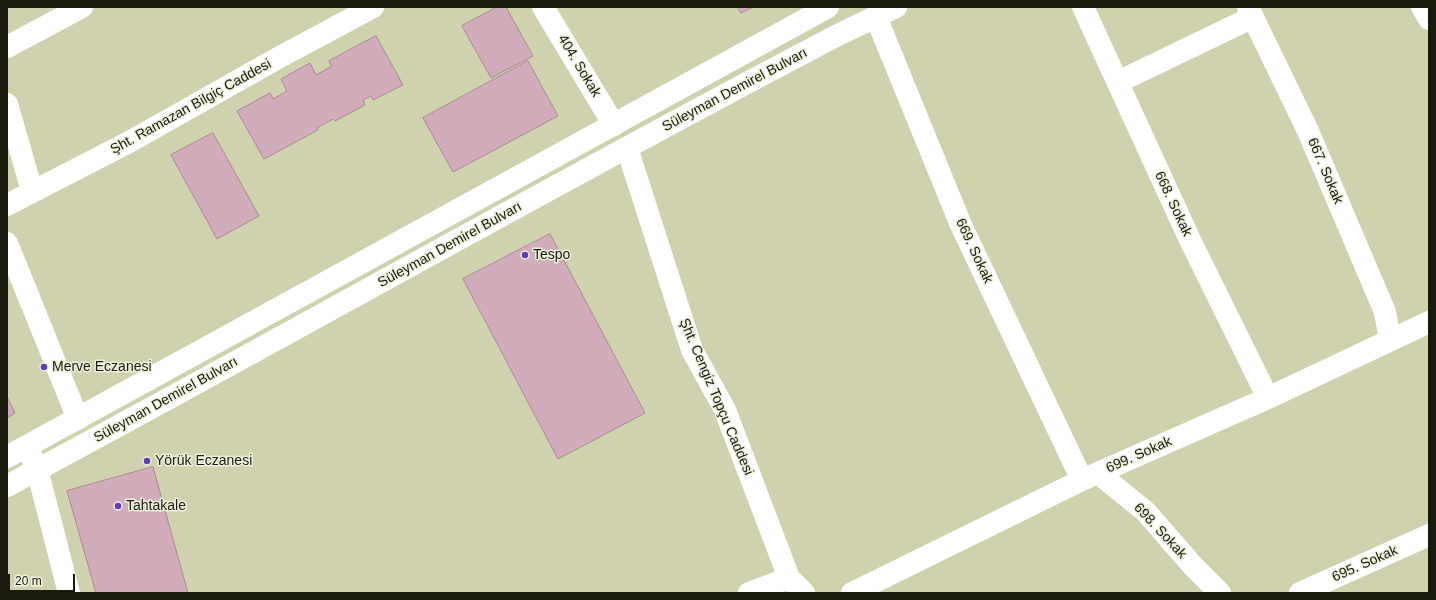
<!DOCTYPE html>
<meta charset="utf-8">
<style>
body{margin:0}
#map{position:relative;width:1436px;height:600px;overflow:hidden;background:#cfd2ac;font-family:Arial,sans-serif}
canvas{display:block}
.frame{position:absolute;inset:0;border:8px solid #191a0c;pointer-events:none}
.scale{position:absolute;left:8px;top:574px;width:67px;height:18px;box-sizing:border-box;border:2px solid #191a0c;border-top:0;padding-left:5px;font-size:12px;line-height:14px;white-space:nowrap;color:#191a0c;-webkit-text-stroke:3px #eff1de;paint-order:stroke}
</style>
<div id="map">
<canvas width="1436" height="600"></canvas>
<div class="frame"></div>
<div class="scale">20 m</div>
</div>
<script>
const context = document.querySelector('canvas').getContext('2d');
context.lineJoin = 'round';
function paint(path, color) { context.fillStyle = color; context.fill(path, 'evenodd'); }
function trace(path, color, width, dash) { context.strokeStyle = color; context.lineWidth = width; context.lineCap = dash ? 'butt' : 'round'; context.setLineDash(dash || []); context.stroke(path); }
function write(font, color, halo, rows, align = 'center') {
  context.font = font + ' Arial,sans-serif'; context.lineWidth = 3; context.setLineDash([]); context.textBaseline = 'middle'; context.strokeStyle = halo; context.fillStyle = color; for (const [text, x, y, turn = 0] of rows) {
    context.save(); context.translate(x, y); context.rotate((+turn || 0) * Math.PI / 180); context.textAlign = isNaN(turn) ? turn : align; if (halo) context.strokeText(text, 0, 0); context.fillText(text, 0, 0); context.restore();
  }
}
const building = new Path2D(`
 M497,7H506L533,56L491,78L462,26Z
 M738,7H753L741,13Z
 M376,36L403,85L373,100L371,96L363,100L365,105L335,121L333,119L317,128L318,130L264,159L237,111L270,93L273,99L287,91L281,79L310,63L316,75L332,66L329,61Z
 M528,61L558,116L453,172L423,118Z
 M213,133L259,216L217,239L171,155Z
 M550,234L645,413L558,459L463,279Z
 M7,397L15,413L7,418Z
 M153,467L188,593H96L67,491Z`);
const minor = new Path2D(`
 M543,7L614,125
 M1083,7L1190,240L1268,398
 M1248,7L1308,131L1385,312L1390,340
 M1422,7L1429,19
 M876,17L961,225L1082,480
 M7,47L82,7
 M1118,82L1253,17
 M7,104L32,191
 M627,148L692,350L725,410L789,578L804,593
 M7,205L131,141L278,58L373,7
 M7,243L78,419
 M27,446L37,469L69,593
 M1098,473L1146,512L1193,566L1220,593
 M749,593L789,578
 M852,593L1082,480L1268,398L1429,322
 M1300,593L1429,535`);
const major = new Path2D(`
 M7,457L828,7
 M7,486C284,338 558,181 836,36C856,26 876,17 896,7`);
const markers = [
 [525,255,4,"#603db5"],
 [44,367,4,"#603db5"],
 [147,461,4,"#603db5"],
 [118,506,4,"#603db5"]
];
const streetNames = [
 ["404. Sokak",579,66,59],
 ["Süleyman Demirel Bulvarı",735,90,-28],
 ["Şht. Ramazan Bilgiç Caddesi",191,107,-29],
 ["667. Sokak",1325,171,67],
 ["668. Sokak",1173,204,65],
 ["Süleyman Demirel Bulvarı",450,245,-29],
 ["669. Sokak",974,251,65],
 ["Şht. Cengiz Topçu Caddesi",716,397,67],
 ["Süleyman Demirel Bulvarı",166,400,-29],
 ["699. Sokak",1139,455,-24],
 ["698. Sokak",1160,531,47],
 ["695. Sokak",1365,564,-24]
];
const poiNames = [
 ["Tespo",533,255],
 ["Merve Eczanesi",52,367],
 ["Yörük Eczanesi",155,461],
 ["Tahtakale",126,506]
];
paint(building, '#d3acbc');
trace(building, '#ac8696', 1);
trace(minor, '#fff', 22);
trace(major, '#fff', 22);
for (const [x, y, r, color] of markers) { const dot = new Path2D(); dot.arc(x, y, r, 0, 2 * Math.PI); context.fillStyle = color; context.fill(dot); trace(dot, '#eff1de', 1.5); }
write('14px', '#191a0c', '#eff1de', streetNames);
write('14px', '#191a0c', '#eff1de', poiNames, 'left');
</script>
